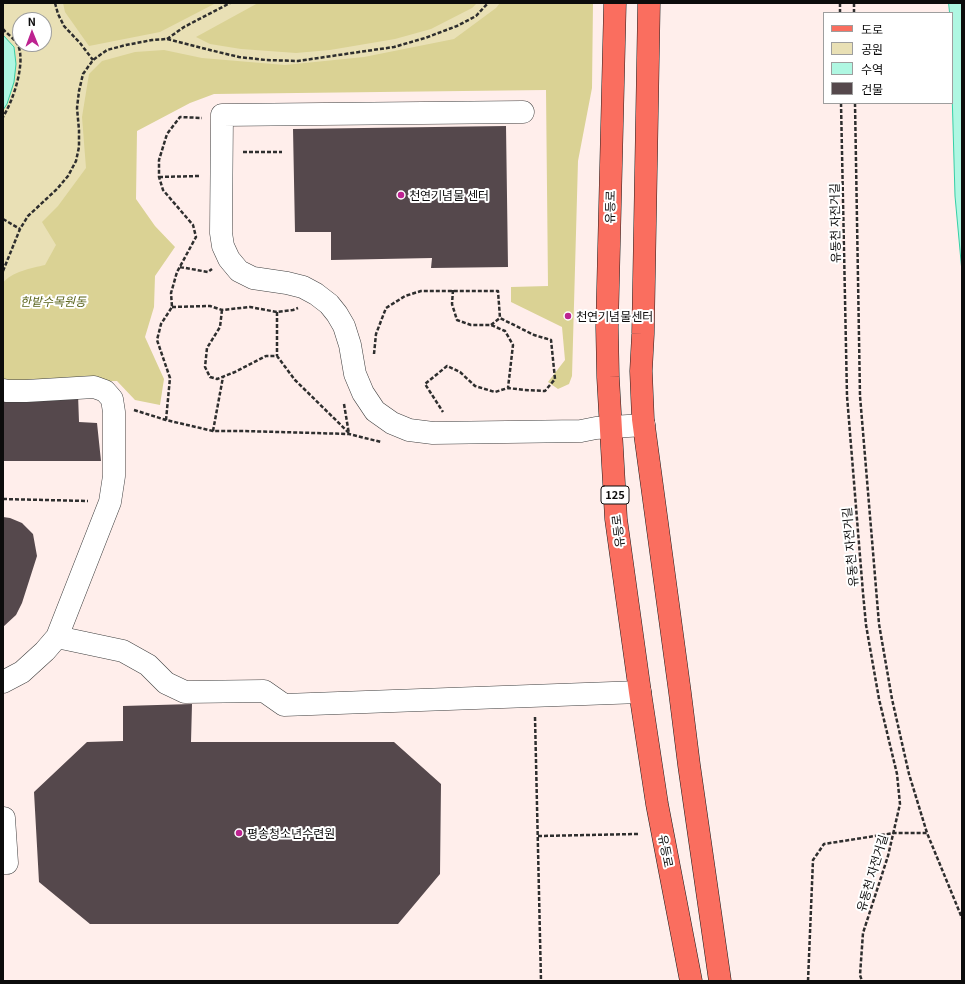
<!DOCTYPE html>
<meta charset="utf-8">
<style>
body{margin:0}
#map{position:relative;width:965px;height:984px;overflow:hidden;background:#ffeeeb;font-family:Georgia,"Noto Sans KR",serif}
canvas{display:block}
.frame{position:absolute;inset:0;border:4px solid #0c0c0c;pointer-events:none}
.legend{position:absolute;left:823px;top:12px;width:130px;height:92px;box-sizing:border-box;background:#fff;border:1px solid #9e9e9e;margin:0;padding:5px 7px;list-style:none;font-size:12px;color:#0c0c0c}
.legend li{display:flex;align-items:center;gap:8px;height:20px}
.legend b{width:20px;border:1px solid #9e9e9e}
.north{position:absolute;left:12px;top:12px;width:40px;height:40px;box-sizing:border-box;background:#fff;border:1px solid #9e9e9e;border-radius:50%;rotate:359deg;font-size:11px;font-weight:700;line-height:16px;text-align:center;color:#0c0c0c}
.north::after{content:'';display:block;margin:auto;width:14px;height:18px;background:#bd2390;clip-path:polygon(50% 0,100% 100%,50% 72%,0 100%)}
</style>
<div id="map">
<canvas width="965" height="984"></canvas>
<div class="frame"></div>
<ul class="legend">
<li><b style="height:5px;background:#fa6e5f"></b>도로</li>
<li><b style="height:11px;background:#e9e0b5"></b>공원</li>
<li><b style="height:11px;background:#aff7e2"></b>수역</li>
<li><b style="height:11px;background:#55484c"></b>건물</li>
</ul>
<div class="north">N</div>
</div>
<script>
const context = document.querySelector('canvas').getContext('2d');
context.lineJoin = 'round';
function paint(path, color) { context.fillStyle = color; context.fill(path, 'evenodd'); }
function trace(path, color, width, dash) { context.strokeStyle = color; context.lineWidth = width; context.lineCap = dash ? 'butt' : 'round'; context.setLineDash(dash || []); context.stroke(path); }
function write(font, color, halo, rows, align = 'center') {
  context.font = font + ' Georgia,"Noto Sans KR",serif'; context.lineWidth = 4; context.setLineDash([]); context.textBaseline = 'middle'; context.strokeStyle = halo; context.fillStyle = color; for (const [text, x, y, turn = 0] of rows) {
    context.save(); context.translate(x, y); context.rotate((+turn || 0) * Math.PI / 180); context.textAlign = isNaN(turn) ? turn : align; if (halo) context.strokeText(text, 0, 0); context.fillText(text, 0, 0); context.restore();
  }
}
const green = new Path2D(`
 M3,3H584L583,83L102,92L104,371L3,373ZM20,20H44V44H20Z`);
const forest = new Path2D(`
 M63,3H216L160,32L89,46L65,12Z
 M258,3H477L472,8L431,29L395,39L330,50L296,53L241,49L210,44L196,37Z
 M500,3H593L592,88L578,161L572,376L569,384L558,389L548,382L565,360L562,327L511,302V287L548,286L546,90L214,94L190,103L137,131L136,199L155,226L175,247L155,276L154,307L145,337L164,379L160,405L135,400L117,381L28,383L3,379V283C11,272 32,268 45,265L56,245L42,222L58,206L86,168L82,117L89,74L102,61L135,52L164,50L202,58L285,65L364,57L454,39L496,8Z`);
const water = new Path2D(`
 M949,3H962V272L955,196L952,91V13H950Z
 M3,35L14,47L16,64L14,82L7,104L3,110Z`);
const building = new Path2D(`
 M506,126L508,267L431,268L432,258L331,260V232H295L293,129Z
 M78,394L79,422L97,423L101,461H3V395Z
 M3,517L10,518L22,523L33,534L37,556L22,603L16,615L3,627Z
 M192,704L191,742H394L441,784L440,874L398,924H90L39,882L34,792L87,742L123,741V706Z`);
const path = new Path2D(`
 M55,3L58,14L64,26L80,43L93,60
 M840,3V13
 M854,3V13
 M3,29C7,34 14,38 18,45C26,63 13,101 3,117
 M167,39L184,27L230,3
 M841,103L847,396L863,593L866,625L879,699L897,774L900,804L888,856L863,933L860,975L862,981
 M855,103L860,396L879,624L892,699L909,774L927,833L962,918
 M243,152H282
 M159,177L200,176
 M3,219L20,229
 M180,267L208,272L212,269
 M3,271L20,229L28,216L57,189L68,176L76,161L79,147V130L77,108L79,91L83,74L93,60L107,50L126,45L152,40L167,39L218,52L239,57L266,60L298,61L325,57L359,52L394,47L425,38L457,26L476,16L488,3
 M453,290L452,304L457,320L471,325H491L505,331L513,345L508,388
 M172,307L210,306L222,310L250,307L277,312L293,310L298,308
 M222,310L220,327L207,348L205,367L210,377L217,379L235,372L266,356H277L295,380L349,433
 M277,312V356
 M491,325L500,318
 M374,354L376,334L386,308L405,296L421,291H498L500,318L534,335L551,340L555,379L545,391L524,390L508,388L495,392L475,386L460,372L447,366L425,384L443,412
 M344,404L349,434
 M134,410L166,420L213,431H244L349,434L381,442
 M166,420L170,378L157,340L161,324L172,307L171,293L177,272L196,237L193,225L163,190L159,177V160L167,134L180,117L202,118
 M213,431L223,377
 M3,499L88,501
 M535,717L541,981
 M538,836L638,834
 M808,981L813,860L824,844L894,833H927`);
const minor = new Path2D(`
 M523,112L222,115L221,233L223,246L229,259L239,271L253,278L287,283L303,287L316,294L329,304L337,314L344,326L350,345L355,374L363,393L375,411L392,423L409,430L433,433L581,431L596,428L644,425
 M3,390L7,391H26L94,387L105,391L112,399L114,412V476L110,502L57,637L45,651L22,672L3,682
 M57,637L123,651L148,665L166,683L185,692L264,691L284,705L640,692
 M3,863H7L4,818`);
const major = new Path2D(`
 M615,3L607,327L608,377L616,519L640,692L657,804L691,981
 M649,3L643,334L641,371L643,419L680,693L689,765L720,981`);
const markers = [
 [401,195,4,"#bd2390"],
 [568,316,4,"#bd2390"],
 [239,833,4,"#bd2390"]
];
const shields = [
 [615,495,28]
];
const shieldNames = [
 ["125",615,495]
];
const poiNames = [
 ["천연기념물 센터",409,195],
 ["천연기념물센터",576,316],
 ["평송청소년수련원",247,833]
];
const streetNames = [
 ["유등로",610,207,-89],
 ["유동천 자전거길",835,223,-91],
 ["유등로",618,531,-97],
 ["유동천 자전거길",850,547,-95],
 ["유등로",666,851,79],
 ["유동천 자전거길",872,873,-73]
];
const parkNames = [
 ["한밭수목원동",53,301]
];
paint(green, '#e9e0b5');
paint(forest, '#dad294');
paint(water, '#aff7e2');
trace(water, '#35cfa6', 1);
paint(building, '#55484c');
trace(minor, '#3f3f3f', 23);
trace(major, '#1d1d1d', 23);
trace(path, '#2e2e2e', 2.5, [4, 2]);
trace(minor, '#fff', 22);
trace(major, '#fa6e5f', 22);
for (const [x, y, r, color] of markers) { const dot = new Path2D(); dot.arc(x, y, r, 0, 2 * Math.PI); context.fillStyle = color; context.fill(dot); trace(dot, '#fff', 1.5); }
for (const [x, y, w] of shields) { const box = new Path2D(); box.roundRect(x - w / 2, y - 9, w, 18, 3); context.fillStyle = '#fff'; context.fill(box); trace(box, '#0c0c0c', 1); }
write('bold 11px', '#0c0c0c', null, shieldNames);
write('12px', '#0c0c0c', '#fff', poiNames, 'left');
write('12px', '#0c0c0c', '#fff', streetNames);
write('italic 12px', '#5a641c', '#fff', parkNames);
</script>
